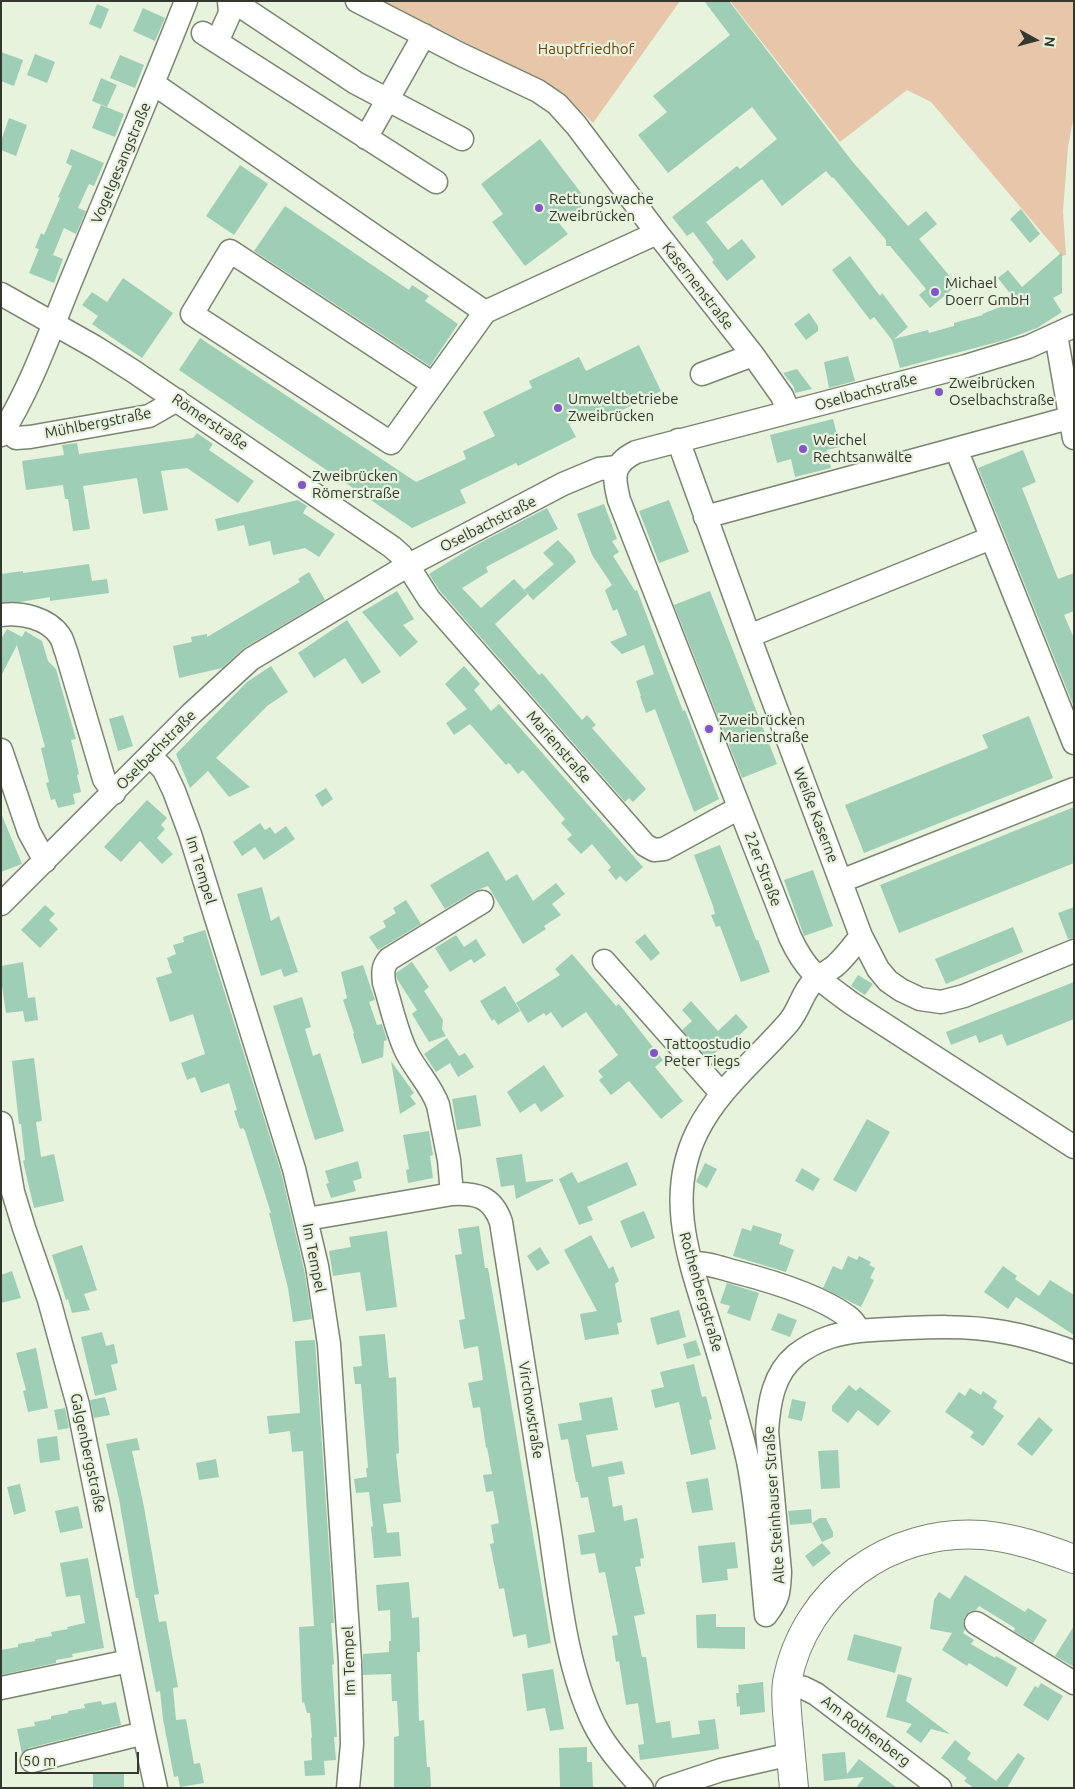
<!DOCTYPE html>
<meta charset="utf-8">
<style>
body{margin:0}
#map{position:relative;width:1075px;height:1789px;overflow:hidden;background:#e7f3dc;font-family:Ubuntu,sans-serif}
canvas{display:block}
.frame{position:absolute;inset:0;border:2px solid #34382f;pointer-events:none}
.north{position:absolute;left:1010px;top:15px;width:50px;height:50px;-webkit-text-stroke:4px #e7f3dc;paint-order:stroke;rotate:97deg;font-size:14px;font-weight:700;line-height:20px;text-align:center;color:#34382f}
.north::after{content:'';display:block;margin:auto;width:18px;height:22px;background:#34382f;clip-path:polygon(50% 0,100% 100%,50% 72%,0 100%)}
.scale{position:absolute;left:15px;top:1752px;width:124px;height:22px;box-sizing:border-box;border:2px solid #34382f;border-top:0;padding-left:6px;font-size:15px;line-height:18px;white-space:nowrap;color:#34382f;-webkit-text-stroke:4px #e7f3dc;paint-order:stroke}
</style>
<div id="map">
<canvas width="1075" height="1789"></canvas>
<div class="frame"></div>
<div class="north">N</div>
<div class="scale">50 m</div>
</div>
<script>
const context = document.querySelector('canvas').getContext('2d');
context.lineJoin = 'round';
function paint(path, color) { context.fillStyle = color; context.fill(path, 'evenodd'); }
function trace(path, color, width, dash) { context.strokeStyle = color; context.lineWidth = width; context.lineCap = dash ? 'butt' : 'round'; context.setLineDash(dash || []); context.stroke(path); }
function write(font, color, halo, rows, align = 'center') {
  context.font = font + ' Ubuntu,sans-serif'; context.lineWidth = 4.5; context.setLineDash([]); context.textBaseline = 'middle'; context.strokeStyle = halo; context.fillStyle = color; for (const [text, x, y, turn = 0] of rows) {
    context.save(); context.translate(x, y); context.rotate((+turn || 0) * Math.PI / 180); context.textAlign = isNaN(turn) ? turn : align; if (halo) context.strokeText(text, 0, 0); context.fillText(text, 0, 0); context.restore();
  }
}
const green = new Path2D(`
 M384,1H680L593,123L562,92Z
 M730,1H1074V115L1068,147L1063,211L1066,255L1062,256L931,102L907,90L840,142Z`);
const building = new Path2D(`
 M704,1H729L852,161L908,226L926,211L937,224L919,239L957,285L930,308L919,295L926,289L890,246H886V240L833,177L832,178L826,171L782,206L762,179L706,222L728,250L742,239L756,257L727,281L712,262L714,260L693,232L687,236L672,217L737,166L740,169L777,139L752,107L668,173L638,135L667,112L653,96L730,35Z
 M97,4L109,9L101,29L89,24Z
 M143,8L165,18L155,41L133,31Z
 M1,52L23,60L14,86L1,81Z
 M35,54L55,62L47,83L27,75Z
 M120,55L144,65L135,88L110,78Z
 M101,78L117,85L107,107L92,101Z
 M101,105L124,114L115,137L92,128Z
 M9,118L27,125L16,156L1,150V141Z
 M540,139L588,202L559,223L568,234L525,266L492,222L503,214L481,184Z
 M71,149L104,163L94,186L89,184L78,208L86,211L76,234L64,228L53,255L63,259L54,283L29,273L39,249L35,248L41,233L44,235L60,198L58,197L72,166L66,163Z
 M240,165L268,184L234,235L206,216Z
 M285,206L409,290L412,285L429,296L425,301L458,324L430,366L254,251Z
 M1021,209L1040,234L1030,243L1010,219Z
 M1062,252V293L1053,298L1062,312L1037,328L1005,340L900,368L892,340L874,317L870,320L832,270L850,256L880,296L882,293L908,327L894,339L928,330L929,333L954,326V323L983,315L982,314L1016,301L998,278L1008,270L1022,287Z
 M123,278L173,313L142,358L92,324L98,316L82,305L92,292L107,302Z
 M809,313L818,326V331L806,340L794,324Z
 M200,338L416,482L466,459L463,451L495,436L483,412L532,388L529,381L579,357L586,371L639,345L661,391L602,420L597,411L569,424L576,437L518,466L516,463L460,490L466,503L412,528L179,370Z
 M848,356L855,381L829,388L824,362Z
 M797,369L812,389L795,393L794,387L783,373Z
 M833,419L840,447L827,450L831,468L795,477L791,459L777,463L770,435Z
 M197,433L213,444L209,450L254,481L238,503L187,468L161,471L168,510L143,514L137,478L83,486L90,529L73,531L68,499H65L63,485L26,490L22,461L64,455L62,445L77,443L79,454L193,438Z
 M1023,450L1036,482L1022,488L1058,579L1074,573V611L1064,615L1074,638V707L978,468Z
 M298,500L307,506L303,513L335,534L319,557L305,548L273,555L270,541L249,546L244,525L218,531L215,519Z
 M669,500L689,552L659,563L639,511Z
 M604,504L617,539L612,541L619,552L613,556L635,591L637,590L683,711L685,710L719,799L694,812L655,709L646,713L640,696H641L636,681L654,674L644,645L622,654L610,642L627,635L617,609L613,611L605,590L612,585L592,555L577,514Z
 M547,508L558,529L486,567L488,572L462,588L481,608L514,579L528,594L495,624L539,675L542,673L582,720L587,715L596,725L592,728L646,789L633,802L629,798L625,802L440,591L429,574L476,545Z
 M558,540L572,555L576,562L533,600L524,590L554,564L543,553Z
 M89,564L92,581L107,579L109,593L50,601V597L20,602H1V574L23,571V573Z
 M309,572L325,600L244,648L222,668L179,678L173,646L192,642L191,637L207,634V637L300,582L298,579Z
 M397,591L414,619L403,625L418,642L400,657L362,612Z
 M710,591L777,764L742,778L674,605Z
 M347,620L381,672L362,684L345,658L314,678L298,653Z
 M7,629L22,637L25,631L42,641L48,661L56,669L76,739L71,740L79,774L77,775L81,792L73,794L75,804L58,808L55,799L51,800L46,783L49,782L41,748L45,747L17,645L1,676V639Z
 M271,666L288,692L267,706L216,758L250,787L229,797L208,771L190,788L176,754L247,682Z
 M464,666L480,684L474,690L491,711L499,704L643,867L626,882L620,876L616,880L608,870L611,867L592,844L581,854L567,839L572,835L561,823L565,819L523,770L518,774L509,763L506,765L470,724L454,735L446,723L467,709L445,684Z
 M123,715L133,746L118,751L109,719Z
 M1029,716L1053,778L864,853L845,805L988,748L982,735Z
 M326,788L333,799L322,807L315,795Z
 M147,800L167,818L161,825L165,829L157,838L173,854L162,864L140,841L121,862L104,847Z
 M1074,807V863L899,933L880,885Z
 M1,813L22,864L1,872Z
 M260,823L265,830L270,827L275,834L286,826L295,839L264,860L255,847L242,856L233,842Z
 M720,845L756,940H758L770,972L741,982L720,926L716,927L711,915L715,914L713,906L694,855Z
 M488,851L506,881L517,874L533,901L556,883L565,894L552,904L561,915L544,926L546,929L523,944L488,886L475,891L445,909L430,885Z
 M813,870L833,926L804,936L784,880Z
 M262,887L271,921L279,916L298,972L284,977L281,969L261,976L237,894Z
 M406,900L421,924L378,950L369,937L386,927L383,921L396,913L393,908Z
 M45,905L55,914L49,920L58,929L40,948L21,930Z
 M1074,907V938L1068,939L1058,913Z
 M1013,927L1023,952L946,984L935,959Z
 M205,930L281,1172L304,1269L312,1319L293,1322L288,1288L269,1213H271L245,1131L243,1128L240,1129L234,1111L237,1110L229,1083L201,1093L195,1077L187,1080L181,1063L205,1054L193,1014L170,1022L156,978L172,973L167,958L176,954L173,945L184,942L183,937Z
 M645,934L660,953L651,961L635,942Z
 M456,935L464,947L476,939L486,955L474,963L471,959L450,972L435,948Z
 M572,954L616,1006L619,1004L663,1060L655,1067L683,1101L661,1119L629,1081L611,1095L599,1080L603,1077L598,1071L618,1055L586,1012L562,1028L551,1012L546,1016L544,1013L528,1023L516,1003L560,975L555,969Z
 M23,962L28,998L35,997L38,1020L25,1022L23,1011L6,1013L1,979V966Z
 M412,962L429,987L424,991L443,1020L442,1029L446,1036L429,1042L412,1014L417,1010L397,979L396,973Z
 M363,965L375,1000L369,1002L377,1025L382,1024L387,1040L384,1041L383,1057L362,1064L353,1034L354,1033L343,1000L347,998L341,972Z
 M858,975L873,984L865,995L851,986Z
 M1074,982V1019L1007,1046L1002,1034L979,1043L976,1035L951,1045L946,1032Z
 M505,986L520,1011L498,1025L494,1019L492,1021L480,1001Z
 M302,997L311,1027L305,1029L313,1056L320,1053L344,1131L315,1140L273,1006Z
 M691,1001L718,1031L736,1014L748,1027L735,1039L733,1037L708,1059L682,1030L692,1021L682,1010Z
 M447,1038L459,1056L465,1053L474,1067L458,1077L450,1063L436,1072L424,1054Z
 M34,1058L42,1121L36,1122L41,1157L54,1154L64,1201L34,1208L23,1161L25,1160L21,1124H19L12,1061Z
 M391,1061L414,1093L410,1096L416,1104L400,1114Z
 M544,1065L564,1096L541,1112L535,1103L520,1113L507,1092Z
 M476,1095L481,1126L457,1130L452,1099Z
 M867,1119L890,1132L856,1192L833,1180Z
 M429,1131L433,1155L430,1156L433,1178L408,1183L406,1170L409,1169L403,1135Z
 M522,1154L526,1182L553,1179V1181L516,1199L514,1185L501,1187L496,1158Z
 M358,1161L362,1178L353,1181L356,1191L331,1198L326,1184L329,1183L325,1171Z
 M627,1162L637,1185L587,1207L593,1220L579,1225L559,1179L572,1172L578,1183Z
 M705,1163L717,1169L707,1188L696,1182Z
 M802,1168L820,1179L813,1191L795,1181Z
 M644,1211L655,1238L631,1248L620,1221Z
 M753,1225L782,1234L779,1244L794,1250L786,1272L733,1256L742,1228L751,1231Z
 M479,1226L485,1268H488L501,1342L551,1643L528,1648L526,1634L513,1637L504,1588L499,1589L490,1544L494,1543L491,1525L499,1523L493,1491L486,1492L483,1475L492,1474L487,1447L486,1448L480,1407L473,1408L468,1383L483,1380L478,1346L464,1349L459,1320L465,1319L455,1255L462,1254L458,1229Z
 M387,1231L397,1307L366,1311L360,1272L333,1276L329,1251L351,1247L349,1237Z
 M591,1235L609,1269L613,1266L619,1281L615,1284L622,1322L617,1323L619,1334L585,1340L580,1314L597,1311L564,1250Z
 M82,1245L97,1290L84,1294L90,1310L72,1313L68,1299L66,1300L52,1255Z
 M540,1247L550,1263L537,1271L527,1256Z
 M848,1256L857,1260L859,1256L871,1262L869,1265L875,1268L870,1278L874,1280L861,1307L823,1288L833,1266L842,1270Z
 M1003,1266L1017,1276L1015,1279L1039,1296L1050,1280L1074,1295V1335L1016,1297L1008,1309L984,1292Z
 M12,1271L21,1298L1,1303V1275Z
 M727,1283L759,1293L750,1321L727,1313L730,1306L720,1303Z
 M679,1310L686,1337L657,1345L650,1318Z
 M778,1313L797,1320L790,1337L771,1330Z
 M102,1332L106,1346L114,1344L118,1363L111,1365L117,1390L95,1396L81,1337Z
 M385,1334L389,1378L396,1377L399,1453L396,1454L401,1502L383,1504L387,1533L399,1532L401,1556L374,1558L371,1527L373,1526L369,1492L356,1493L354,1479L367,1477L366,1468H368L361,1384H355L353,1367L362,1366L359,1336Z
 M315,1340L334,1623H331L334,1664L332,1665L337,1737H334L336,1760L324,1761L325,1775L305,1776L304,1761L312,1760L311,1738H312L310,1713H307L304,1702L302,1703L299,1627L314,1626L303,1451L292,1452L290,1431L269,1434L267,1416L300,1413L295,1343V1341Z
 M696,1340L701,1355L687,1359L683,1344Z
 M36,1348L48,1408L28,1412L23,1391L26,1390L16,1353Z
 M694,1364L702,1397L706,1396L712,1419L709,1420L716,1449L691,1455L679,1402L655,1408L651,1390L664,1387L660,1372Z
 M849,1385L856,1391L860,1387L891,1411L878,1426L858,1410L848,1423L832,1411V1406Z
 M970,1388L981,1395L983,1391L997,1401L993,1408L1004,1416L983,1446L970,1437L974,1432L945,1412L959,1392L965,1396Z
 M105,1397L110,1415L94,1418L90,1400Z
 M612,1397L618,1430L586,1435L592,1467L622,1461L625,1474L608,1477L613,1507L622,1505L624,1521L637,1518L644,1558L640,1559L641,1566L635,1567L645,1614L634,1616L642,1657H646L656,1723L670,1721L672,1738L700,1734L698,1721L715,1719L719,1749L640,1760L638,1745L644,1744L638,1703L626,1705L619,1661L616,1662L612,1636L618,1635L605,1572L599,1573L595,1553L581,1555L578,1535L595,1532L588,1497L581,1498L578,1482H576L568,1439L561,1440L558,1424L582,1420L579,1403Z
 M792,1399L806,1402L802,1421L788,1418Z
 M65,1408L69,1428L58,1430L54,1410Z
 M1039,1417L1053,1430L1032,1456L1017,1444Z
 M57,1436L60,1460L40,1463L37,1439Z
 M137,1438L140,1450L132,1451L144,1507L159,1594L154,1595L159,1622L166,1621L178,1687L173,1688L176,1720L186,1719L194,1764L200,1763L204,1783L180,1787L178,1776L174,1777L163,1719L160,1691L156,1692L138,1598H136L119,1499L106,1444Z
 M838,1450L840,1488L821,1489L818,1451Z
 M216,1459L219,1477L199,1480L196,1463Z
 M708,1478L713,1510L692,1513L686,1482Z
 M20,1484L26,1511L14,1515L7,1487Z
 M78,1506L83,1528L60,1533L55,1511Z
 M811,1509L812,1523L790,1525L788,1511Z
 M820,1518H826L833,1532V1537L822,1542L812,1523Z
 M735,1542L738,1568L727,1569L728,1580L702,1583L698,1546Z
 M822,1543L831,1553L813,1567L805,1556Z
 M88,1558L104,1648L72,1654L73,1657L56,1660V1663L1,1675V1650L18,1647V1644L35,1641V1639L52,1636L51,1632L68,1629L67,1627L85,1623L80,1595L66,1597L60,1563Z
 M965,1575L1025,1612L1028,1608L1047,1620L1033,1643L1014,1631L1015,1628L979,1606L976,1610L970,1611L965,1616L963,1622L965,1630L963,1633L974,1640L971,1644L995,1658L996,1656L1017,1668L1007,1687L969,1663L967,1666L942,1650L952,1633L930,1629L934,1600L939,1592L950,1599Z
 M409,1582L412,1618L419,1617L420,1652H417L419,1721L424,1720L427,1767H430L431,1788H394V1737L399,1736L397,1701H392L391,1674L363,1675V1654L389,1652V1641H391L390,1610L378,1611L376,1585Z
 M716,1614V1627H745V1649L697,1648L696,1615Z
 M1074,1626V1667L1055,1656Z
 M854,1634L902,1647L895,1673L847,1660Z
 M553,1669L564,1729L550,1731L545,1708L527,1711L522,1674Z
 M898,1674L912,1678L906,1701L950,1734L931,1729L921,1743L906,1732L912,1724L886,1717Z
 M763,1682L765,1712L740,1715V1706L737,1707L736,1693H739L738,1685Z
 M1041,1683L1063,1696L1048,1721L1023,1705L1035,1686L1038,1688Z
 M101,1701L102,1705L116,1702L121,1725L29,1748L22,1754L17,1729L35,1726L34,1722L51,1719V1716L68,1713V1711L85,1708L84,1704Z
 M955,1740L971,1753L967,1759L996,1781L1018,1753L1025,1758L1007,1788H974L964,1781L967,1778L941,1758Z
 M587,1747V1762H592L593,1788H560L559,1748Z
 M845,1752L847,1774L859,1759L897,1788H856L864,1777L824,1781L822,1754Z
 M93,1774H124V1788H93Z`);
const minor = new Path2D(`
 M233,1L356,83L462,139
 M357,1L462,55L538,91L557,104L576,125L657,233L753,355L782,396L789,412
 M203,33L436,182
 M217,42L230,13L229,1
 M154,84L485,312
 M366,138L424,35
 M1,294L95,347L133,371L392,547L401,555L429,599L645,845L654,850L664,849L739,808
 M1074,326L1028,347L966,366L636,452C612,464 613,476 619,500L790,937C806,972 821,981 851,1003L1074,1147
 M1056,335L1074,438
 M702,374L753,355
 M433,384L230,251L192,314L391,443L485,312L657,233
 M1,435C32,386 51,329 73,276C111,184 150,93 186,1
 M16,438L30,437L149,416L177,400
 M678,440L749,636L861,936L878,969L888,981L901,990L920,999L941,1002L964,996L1074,951
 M956,449L1074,743
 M705,517L1069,418
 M1,615C21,612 48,618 60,636C63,640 64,647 66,651L104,779L114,793
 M749,636L991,538
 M1,750L29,832L45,861
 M150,755L164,770L174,791L190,834L294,1169L317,1266L329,1344L350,1662L352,1744L348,1788
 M841,881L1074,789
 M1,904L191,714L251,659L407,566L563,484L599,469L617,467
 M604,961L722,1094
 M1,1123L13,1192L24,1228L49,1300L78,1405L144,1733L156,1788
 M452,1194L449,1160L438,1105C431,1085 415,1070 406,1051C396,1030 391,1005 384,983C383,973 382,967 389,959L482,902
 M307,1219L452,1194C476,1193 492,1196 501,1222C517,1323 533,1424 549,1525C559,1589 565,1665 594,1724C606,1748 625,1768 642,1788
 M691,1263C706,1262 721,1268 736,1272C771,1281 818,1295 847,1316C853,1320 856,1325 859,1331
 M766,1615C761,1564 758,1512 748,1461C738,1417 724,1373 711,1330C691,1264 664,1199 697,1132C718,1089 758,1058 789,1022C799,1010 802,994 812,983C819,976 829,971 836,965C846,956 853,946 861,936
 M766,1615C779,1598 779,1593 780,1572L767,1431C769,1403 773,1374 796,1355C806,1347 818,1341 830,1337C849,1331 870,1330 890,1329C928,1327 967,1325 1004,1332C1027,1336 1052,1344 1074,1352
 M976,1623L1074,1683
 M787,1684L804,1688L816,1694L940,1788
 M1,1688L129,1661
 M32,1761L144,1733
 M667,1788L721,1770L791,1754`);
const major = new Path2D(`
 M794,1788C792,1766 790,1745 788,1724C787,1710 785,1696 787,1682C804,1590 890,1528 983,1535C1015,1538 1044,1548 1074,1559`);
const markers = [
 [539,208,5,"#8554cc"],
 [935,292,5,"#8554cc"],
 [939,392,5,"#8554cc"],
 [558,408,5,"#8554cc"],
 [803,449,5,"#8554cc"],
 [302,485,5,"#8554cc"],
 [709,729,5,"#8554cc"],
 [654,1053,5,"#8554cc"]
];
const parkNames = [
 ["Hauptfriedhof",586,49]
];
const streetNames = [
 ["Vogelgesangstraße",121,163,-67],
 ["Kasernenstraße",698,286,52],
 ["Oselbachstraße",866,392,-15],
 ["Römerstraße",210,422,34],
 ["Mühlbergstraße",98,423,-11],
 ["Oselbachstraße",488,524,-27],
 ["Marienstraße",559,747,49],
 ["Oselbachstraße",156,750,-45],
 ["Weiße Kaserne",816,815,69],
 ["22er Straße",763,869,69],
 ["Im Tempel",201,870,73],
 ["Im Tempel",314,1258,79],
 ["Rothenbergstraße",701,1292,74],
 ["Virchowstraße",531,1410,81],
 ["Galgenbergstraße",88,1453,78],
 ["Alte Steinhauser Straße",774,1505,-94],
 ["Im Tempel",349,1661,-92],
 ["Am Rothenberg",866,1731,37]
];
const poiNames = [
 ["Rettungswache",549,199],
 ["Zweibrücken",549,216],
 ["Michael",945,283],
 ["Doerr GmbH",945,300],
 ["Zweibrücken",949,383],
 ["Oselbachstraße",949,400],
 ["Umweltbetriebe",568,399],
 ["Zweibrücken",568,416],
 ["Weichel",813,440],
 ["Rechtsanwälte",813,457],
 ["Zweibrücken",312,476],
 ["Römerstraße",312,493],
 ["Zweibrücken",719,720],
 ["Marienstraße",719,737],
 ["Tattoostudio",664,1044],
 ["Peter Tiegs",664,1061]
];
paint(green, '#e8c6aa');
paint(building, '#9fceb7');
trace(minor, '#7a8570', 25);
trace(major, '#7a8570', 30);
trace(minor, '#fff', 22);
trace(major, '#fff', 28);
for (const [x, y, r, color] of markers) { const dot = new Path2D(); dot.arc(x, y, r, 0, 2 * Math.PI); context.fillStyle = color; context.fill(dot); trace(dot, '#e7f3dc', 2); }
write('15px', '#704211', '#e7f3dc', parkNames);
write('15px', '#34382f', '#e7f3dc', streetNames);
write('15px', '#34382f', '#e7f3dc', poiNames, 'left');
</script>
